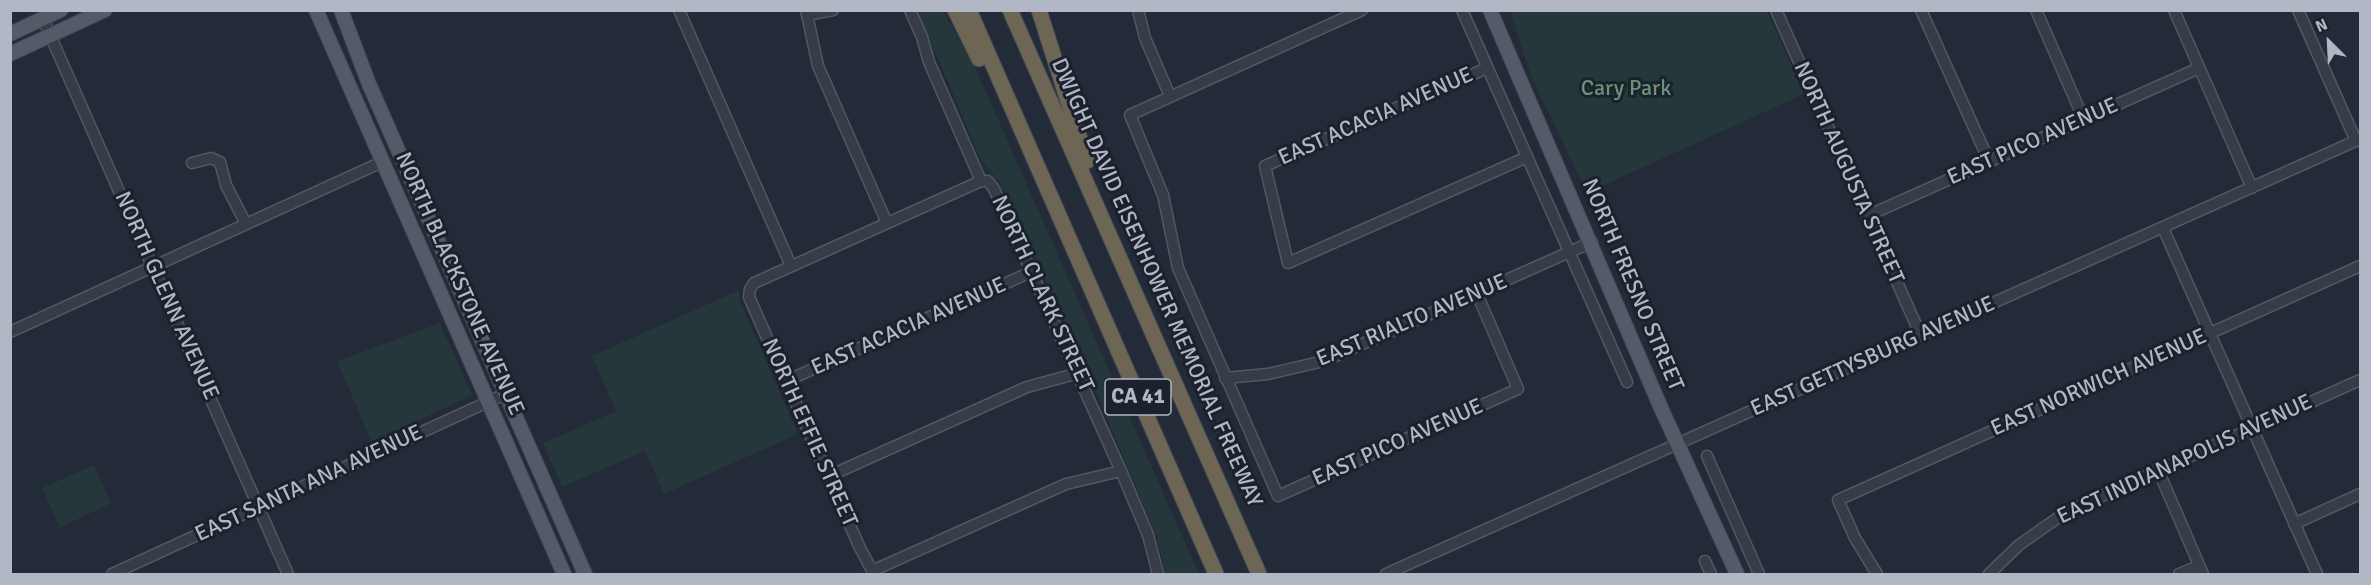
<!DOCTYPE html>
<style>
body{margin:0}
#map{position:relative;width:2371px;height:585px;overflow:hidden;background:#232a38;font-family:Signika,sans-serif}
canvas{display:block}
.frame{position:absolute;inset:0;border:12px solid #b1b7c4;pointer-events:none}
.north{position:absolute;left:2299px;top:12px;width:60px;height:60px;-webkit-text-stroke:4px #1b212d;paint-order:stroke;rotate:336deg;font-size:16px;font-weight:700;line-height:24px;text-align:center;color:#b1b7c4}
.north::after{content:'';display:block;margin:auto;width:21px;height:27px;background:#b1b7c4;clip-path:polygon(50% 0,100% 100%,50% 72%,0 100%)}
</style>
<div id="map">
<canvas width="2371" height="585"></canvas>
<div class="frame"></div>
<div class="north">N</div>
</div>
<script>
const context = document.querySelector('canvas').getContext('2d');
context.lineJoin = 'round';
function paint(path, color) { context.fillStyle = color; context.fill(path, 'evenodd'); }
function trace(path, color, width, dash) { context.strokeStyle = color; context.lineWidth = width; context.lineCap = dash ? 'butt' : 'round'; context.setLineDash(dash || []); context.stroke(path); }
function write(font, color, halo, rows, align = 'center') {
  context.font = font + ' Signika,sans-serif'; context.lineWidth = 6; context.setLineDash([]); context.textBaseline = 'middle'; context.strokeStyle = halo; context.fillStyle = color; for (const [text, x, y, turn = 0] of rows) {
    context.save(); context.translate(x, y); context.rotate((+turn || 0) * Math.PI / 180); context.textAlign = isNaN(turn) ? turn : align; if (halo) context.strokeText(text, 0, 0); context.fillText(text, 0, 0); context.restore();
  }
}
const green = new Path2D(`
 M918,11H943L974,65L1199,574H1165L1157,538L1080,354L999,182L980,158Z
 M1510,11H1767L1804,94L1587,193L1531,76Z
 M739,290L740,301L798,434L664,494L645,451L562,487L543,443L616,411L592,356Z
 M440,323L472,395L372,443L337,361Z
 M94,465L111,503L60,528L42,488Z`);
const minor = new Path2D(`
 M679,10L791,266
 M806,10L818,66L887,223
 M910,10L922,37L929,62L981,181
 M1138,10L1145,38L1170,96
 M1362,10L1130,115L1163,195L1178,268L1278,496L1518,389L1477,294
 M1462,10L1627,382
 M1776,10L1921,336
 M1921,10L1989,161
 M2036,10L2084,120
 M2174,10L2252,188
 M2298,10L2356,141
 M807,15L833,10
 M43,19L288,574
 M1487,68L1265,166L1288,263L1527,157
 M192,163L211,158L220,162L226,185L246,224
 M1867,216L2199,68
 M2163,228L2317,574
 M10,332L382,162
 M1225,378L1268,374L1324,361L1592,242
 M786,381L1031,272
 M1707,456L1759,574
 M2158,470L2203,574
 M827,477L1027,387L1079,373
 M2294,524L2360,494
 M1705,561L1711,574
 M872,571L1066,484L1121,471
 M112,574L505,394
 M874,574L860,548L749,297L750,289L754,283L981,181H988L994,189L1121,471L1148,535L1158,574
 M1386,574L2360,139
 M1877,574L1855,538L1838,500L2360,266
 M1989,574L2019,545L2066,512L2360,380
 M2179,574L2199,566`);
const major = new Path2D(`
 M316,10L564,574
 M341,10L369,84L585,574
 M1490,10L1661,408L1737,574
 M10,34L61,10
 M10,54L105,10`);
const highway = new Path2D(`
 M955,10L979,59
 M969,10L1216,574
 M1010,10L1259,574
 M1039,10L1087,161`);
const shields = [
 [1138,397,66]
];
const shieldNames = [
 ["CA 41",1138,397]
];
const parkNames = [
 ["Cary Park",1626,89]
];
const streetNames = [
 ["EAST ACACIA AVENUE",1376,117,-24],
 ["EAST PICO AVENUE",2033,142,-24],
 ["NORTH AUGUSTA STREET",1848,173,66],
 ["DWIGHT DAVID EISENHOWER MEMORIAL FREEWAY",1156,283,66],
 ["NORTH BLACKSTONE AVENUE",459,284,66],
 ["NORTH FRESNO STREET",1632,285,67],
 ["NORTH CLARK STREET",1042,294,65],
 ["NORTH GLENN AVENUE",166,296,66],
 ["EAST RIALTO AVENUE",1412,321,-23],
 ["EAST ACACIA AVENUE",909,327,-24],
 ["EAST GETTYSBURG AVENUE",1873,357,-24],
 ["EAST NORWICH AVENUE",2099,383,-24],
 ["NORTH EFFIE STREET",809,433,66],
 ["EAST PICO AVENUE",1398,443,-24],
 ["EAST INDIANAPOLIS AVENUE",2185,460,-25],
 ["EAST SANTA ANA AVENUE",309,484,-25]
];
paint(green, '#25373a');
trace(minor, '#515763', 13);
trace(major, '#3f4551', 16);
trace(highway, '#414753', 17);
trace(minor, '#363c48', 10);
trace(major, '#545b68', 14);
trace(highway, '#6e6654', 15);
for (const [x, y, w] of shields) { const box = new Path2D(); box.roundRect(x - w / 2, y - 18, w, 36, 4.5); context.fillStyle = '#1b212d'; context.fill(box); trace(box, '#b1b7c4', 1.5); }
write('bold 21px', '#b1b7c4', null, shieldNames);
write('22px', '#6a9477', '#1b212d', parkNames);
write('22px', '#b1b7c4', '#1b212d', streetNames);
</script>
